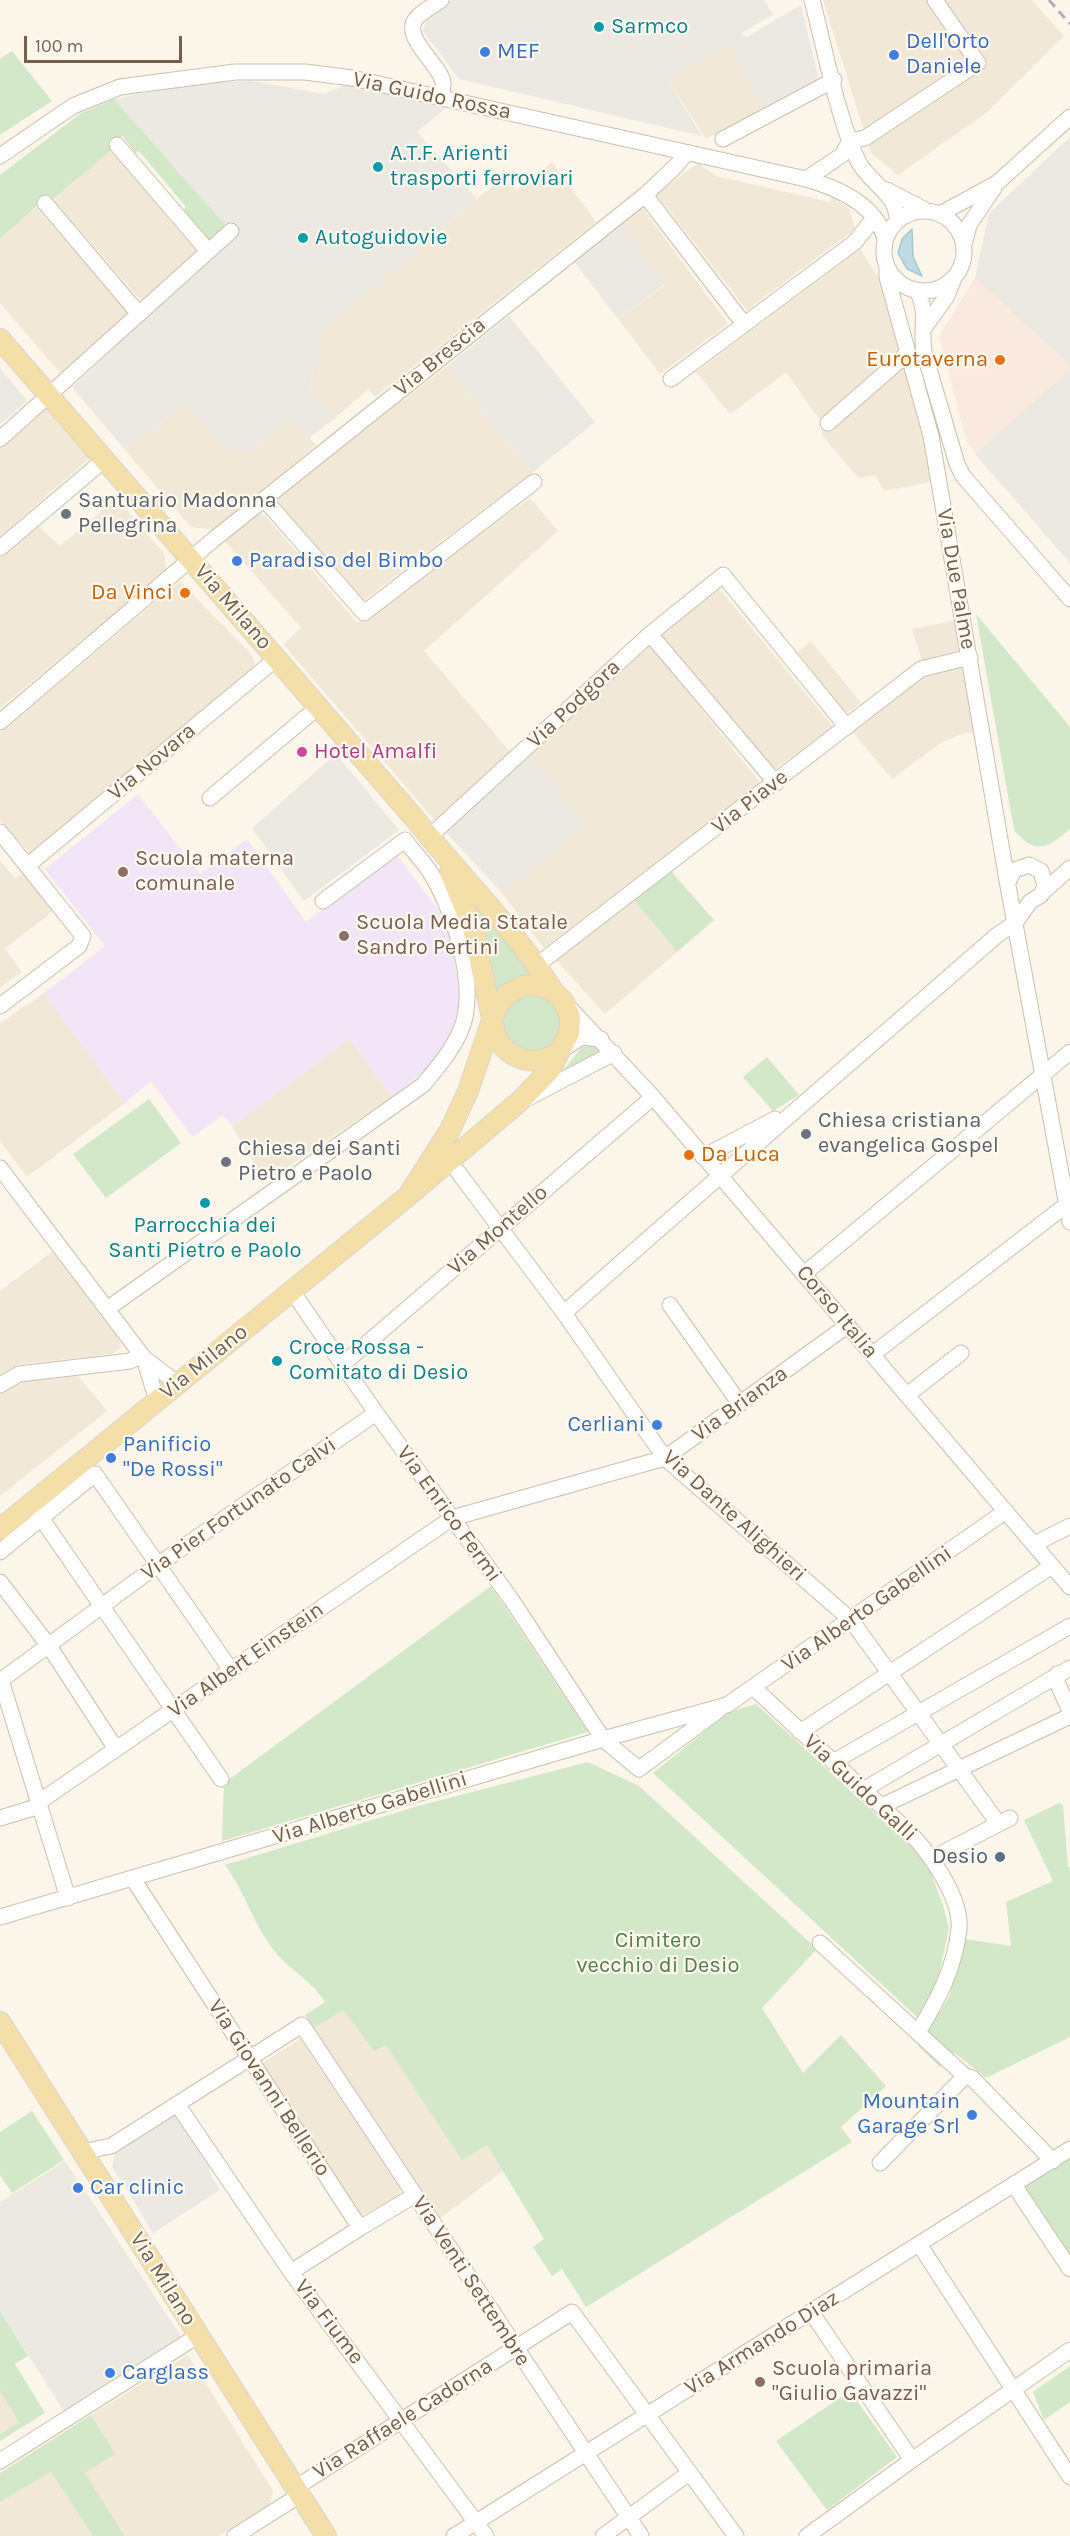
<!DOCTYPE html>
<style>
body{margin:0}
#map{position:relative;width:1070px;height:2536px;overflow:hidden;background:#fbf6e9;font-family:Karla,sans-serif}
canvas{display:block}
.scale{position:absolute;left:24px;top:36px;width:158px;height:27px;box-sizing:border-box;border:3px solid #735f4e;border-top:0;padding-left:8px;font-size:18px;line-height:21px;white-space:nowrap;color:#735f4e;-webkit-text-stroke:4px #fef9ef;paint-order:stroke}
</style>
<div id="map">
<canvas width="1070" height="2536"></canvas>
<div class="scale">100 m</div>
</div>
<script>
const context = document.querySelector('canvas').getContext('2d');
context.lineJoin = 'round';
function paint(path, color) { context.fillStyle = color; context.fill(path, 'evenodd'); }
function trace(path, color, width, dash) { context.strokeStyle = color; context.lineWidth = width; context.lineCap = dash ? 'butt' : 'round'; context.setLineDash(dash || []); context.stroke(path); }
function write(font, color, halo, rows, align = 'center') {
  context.font = font + ' Karla,sans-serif'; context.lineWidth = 4.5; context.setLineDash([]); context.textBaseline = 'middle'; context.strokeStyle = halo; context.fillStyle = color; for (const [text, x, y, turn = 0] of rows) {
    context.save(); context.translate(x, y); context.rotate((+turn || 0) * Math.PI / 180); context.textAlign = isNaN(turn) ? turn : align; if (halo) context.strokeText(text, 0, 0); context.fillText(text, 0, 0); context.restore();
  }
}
const residential = new Path2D(`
 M823,0H1032L1064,36L986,113L898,175L871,153Z
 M726,42L765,109L706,139L668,80Z
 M112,150L199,251L142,302L53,199Z
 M552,162L596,222L375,397L368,389L334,419L309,390L314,366L327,353L314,338L503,177L517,191Z
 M698,163L716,176L830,202L832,197L849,208L855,229L747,310L656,194Z
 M641,206L728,324L660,374L618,319L665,285L619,223Z
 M36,207L130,315L62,375L0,303V239Z
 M860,249L880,280L926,436L931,482L884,491L875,475L859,478L822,436V423L786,372L730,414L696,372Z
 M446,367L532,473L360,603L274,498Z
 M187,402L250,452L292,419L316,445L215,530L191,527L126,451Z
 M45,407L91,457L0,536V446Z
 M117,498L165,555L166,571L0,708V558L37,525L60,546Z
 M530,498L558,531L424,651L511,753L437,823L283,644L301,628L225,541L257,511L268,519L357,623Z
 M180,581L252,655L255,669L30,854L0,820V733Z
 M717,586L833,727L773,770L661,634Z
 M956,620L960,650L922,661L912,629Z
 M811,641L861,703L845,714L797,652Z
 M651,645L760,783L544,948L502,893L585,823L530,755Z
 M963,665L976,732L962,734L939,744L892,779L851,730L923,676Z
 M0,861L15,878L25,873L52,912L5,948L22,972L0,988Z
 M631,897L677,952L605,1014L554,958Z
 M44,993L125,1103L27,1177L0,1141V1023Z
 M350,1038L392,1097L266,1181L232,1126Z
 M53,1251L119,1339L121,1348L113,1353L88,1357L20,1364L0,1375V1291Z
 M78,1376L107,1411L0,1496V1394L18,1382Z
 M343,2010L374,2051L386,2044L462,2159L487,2145L503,2171L438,2220L314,2028Z
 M301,2039L401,2187L399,2196L357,2218L259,2065Z
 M188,2355L273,2491L270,2504L218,2536H125L85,2473L114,2454L91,2415Z
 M0,2391L20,2422L0,2434Z
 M51,2471L93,2536H0V2502Z`);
const commercial = new Path2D(`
 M975,278L1070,365V369L975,454L966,440L939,336Z`);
const industrial = new Path2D(`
 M452,0H764L773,15L741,33L747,37L801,5L819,80L765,109L726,43L668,80L702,136L459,79L423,31L426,20Z
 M251,81L324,94L348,84L447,107L417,132L477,199L315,338L328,353L314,366L309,390L334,419L309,438L292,419L250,452L225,449L187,402L126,451L72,387L234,235L114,99L200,82Z
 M1070,137V365L975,278L989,213Z
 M619,223L665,284L618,319L573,260Z
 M509,316L595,422L532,473L446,367Z
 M0,368L27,401L0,424Z
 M1070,369V563L975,454Z
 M336,754L399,830L304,901L252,828Z
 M530,755L586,823L502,893L444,830Z
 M175,2115L210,2168L209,2172L220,2190L153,2233L112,2166L115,2153Z
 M65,2161L182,2338L64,2411L0,2311V2202Z`);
const education = new Path2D(`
 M138,794L200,874L247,839L306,922L397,855L439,911L450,935L458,981L459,1005L451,1033L438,1056L420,1075L392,1097L350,1038L232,1126L223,1115L192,1137L151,1081L125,1103L44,993L105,946L45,869Z`);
const green = new Path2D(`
 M12,51L52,101L0,135V59Z
 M114,99L228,228L210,241L203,237L181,212L186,207L139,151L135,153L123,136L112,140V150L53,199L49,195L0,239V175L81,113Z
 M976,614L1070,727V829C1047,848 1036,856 1014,830Z
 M670,870L714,920L677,952L633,899Z
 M474,897L541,980L495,1000L489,957L470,902Z
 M503 1023a29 29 0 1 1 58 0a29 29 0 1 1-58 0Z
 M593,1045L604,1050L557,1078L582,1047Z
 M767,1057L799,1095L773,1111L743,1077Z
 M149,1099L181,1143L106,1198L73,1154Z
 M491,1586L588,1732L222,1841L224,1783Z
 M756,1704L926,1860L943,1905L949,1928L936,1989L918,2018L653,1773L729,1712Z
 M588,1762L639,1786L817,1949L762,2008L803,2073L841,2035L886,2086L841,2127L852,2142L586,2307L562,2269L552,2276L533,2247L544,2239L487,2145L462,2160L386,2045L374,2051L343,2010L314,2028L305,2015L325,2002C313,1982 290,1970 276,1953C254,1926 245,1892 225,1865L418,1806Z
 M1059,1803L1063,1805L1068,1867H1070V2037L986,2078L955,2053L940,2067L918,2046L949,1997L965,1939L1011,1946L1006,1902L1053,1881L1024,1820Z
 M32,2111L64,2160L12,2193L0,2175V2132Z
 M1070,2155V2262L1021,2187Z
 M0,2311L28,2356L15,2364L45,2413L0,2441V2434L19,2422L0,2391Z
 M1070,2366V2402L1044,2420L1033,2392Z
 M850,2391L897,2457L827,2510L776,2441Z
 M91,2415L115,2454L85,2473L125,2536H93L51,2472L0,2502V2473Z`);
const water = new Path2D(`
 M912,229L913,257L922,276L907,269L898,253L902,239Z`);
const minor = new Path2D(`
 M812,0C825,49 837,116 858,161C869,183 898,194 897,221
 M440,97C441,93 444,87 443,83C441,65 403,39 415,20C420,12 433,6 441,0
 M723,139L834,80
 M117,145L208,251
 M0,156L73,106L120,87L235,72H305L352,78L806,179C838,188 876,204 885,239
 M806,179L842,155L850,141L865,138L978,63L935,0
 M887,190L925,210
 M645,195L744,324
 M45,203L139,314
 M884 251a40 40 0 1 1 80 0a40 40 0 1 1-80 0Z
 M940,214L997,183L1070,117
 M964,244L969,225L994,188
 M887,266V277L931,436L1008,886L1070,1222
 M917,290C929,316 920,327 924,352L957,464L963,476L1070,599
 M924,328L947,296L954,278
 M671,379L855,242L874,218
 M828,423L908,353
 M0,439L231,231
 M264,499L364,613L534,482
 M0,548L104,460
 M650,634L776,783
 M0,722L213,540L645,195L677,165L686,153
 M210,798L318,707
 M0,832L83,936L79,946L0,1006
 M429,837L650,634L723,575L847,727
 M27,866L277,658
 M1043,892L1070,868
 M537,965L921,669L970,657
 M566,1004L653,1097L1070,1587
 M560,1051L582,1037L601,1039
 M528,1098L614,1053
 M703,1157L775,1119
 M0,1168L144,1358L178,1384
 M458,1172L564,1313L665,1458L851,1620L998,1823
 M804,1274L1070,1052
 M292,1291L376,1413L511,1599L603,1739L639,1769L719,1710
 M670,1305L740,1404
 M107,1309L423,1085C437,1068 451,1052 460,1032C480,989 453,907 428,869C421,859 412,850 405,840L323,901
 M564,1313C707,1186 852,1062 996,936L1015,923L1030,902L1041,895L1045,886L1041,871L1029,865L1014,870L1008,882
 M873,1354L1070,1202
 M144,1358L157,1401
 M343,1364L653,1097
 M0,1385L19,1374L130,1361L142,1355
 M907,1395L961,1353
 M37,1512L221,1779
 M1034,1544L1070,1526
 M0,1552L95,1474L231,1670
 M0,1582L49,1646L116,1749
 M1057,1674L1056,1680L1070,1711
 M1,1680L68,1898
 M0,1681L159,1564L376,1413
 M754,1688L909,1832C929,1852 962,1898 959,1929C955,1967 938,2000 918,2032
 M800,1732L1052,1566
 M833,1762L1070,1626
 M863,1790L1070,1668
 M39,1802L452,1518L665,1458L848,1325
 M882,1806L1070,1716
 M0,1818L40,1806
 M933,1858L1010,1818
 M133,1879L360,2228L291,2272
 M0,1917L603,1739L727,1705L1006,1511
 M820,1943L965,2076L972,2078L1053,2161
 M177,2104L291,2272L486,2536
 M82,2152L111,2146L302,2025L641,2536
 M880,2163L965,2076
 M1014,2185L1070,2269
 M360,2228L415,2195
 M919,2244L1070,2477
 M811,2312L912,2460
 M0,2461L199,2335
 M295,2488L572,2312L736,2536
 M235,2536L300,2495
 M454,2536L1070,2149
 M603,2536L689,2473
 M807,2536L912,2460L1070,2350`);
const major = new Path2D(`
 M0,339L415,819C459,875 516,930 553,991
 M450,872L473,928L496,1038C513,1062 534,1067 559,1052
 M0,1529L326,1263L408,1196L520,1101L550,1070L569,1033L570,1017L564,1002L553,991L538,985L522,986L508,994L497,1006L468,1091L450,1130L408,1196
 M0,2022L326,2536`);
const rail = new Path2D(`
 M1049,0L1070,24`);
const markers = [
 [599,27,6,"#0f9aa8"],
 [485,52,6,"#3f7fe0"],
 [894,55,6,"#3f7fe0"],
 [378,167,6,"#0f9aa8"],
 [303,238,6,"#0f9aa8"],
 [1000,360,6,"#e8710a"],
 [66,514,6,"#6b7280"],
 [237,561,6,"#3f7fe0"],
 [185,593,6,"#e8710a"],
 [302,752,6,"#d1479c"],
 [123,872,6,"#8d6e63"],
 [344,936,6,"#8d6e63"],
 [806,1134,6,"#6b7280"],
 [689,1155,6,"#e8710a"],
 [226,1162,6,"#6b7280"],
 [205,1203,6,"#0f9aa8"],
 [277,1361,6,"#0f9aa8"],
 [657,1425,6,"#3f7fe0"],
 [111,1458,6,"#3f7fe0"],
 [1000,1857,6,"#5c6f8a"],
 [972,2115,6,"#3f7fe0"],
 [78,2188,6,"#3f7fe0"],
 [110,2373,6,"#3f7fe0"],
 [760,2382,6,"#8d6e63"]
];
const cultureNames = [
 ["Sarmco",611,27],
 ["A.T.F. Arienti",390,154],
 ["trasporti ferroviari",390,179],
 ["Autoguidovie",315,238],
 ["Parrocchia dei",205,1226,"center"],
 ["Santi Pietro e Paolo",205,1251,"center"],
 ["Croce Rossa -",289,1348],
 ["Comitato di Desio",289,1373]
];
const shopNames = [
 ["Dell'Orto",906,42],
 ["Daniele",906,67],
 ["MEF",497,52],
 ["Paradiso del Bimbo",249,561],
 ["Cerliani",645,1425,"right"],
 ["Panificio",123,1445],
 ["\"De Rossi\"",123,1470],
 ["Mountain",960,2102,"right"],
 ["Garage Srl",960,2127,"right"],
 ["Car clinic",90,2188],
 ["Carglass",122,2373]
];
const streetNames = [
 ["Via Guido Rossa",432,96,12],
 ["Via Brescia",440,357,-39],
 ["Via Due Palme",956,579,80],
 ["Via Milano",233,607,49],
 ["Via Podgora",574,704,-43],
 ["Via Novara",152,762,-40],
 ["Via Piave",750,802,-38],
 ["Via Montello",498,1230,-41],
 ["Corso Italia",837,1312,50],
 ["Via Milano",204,1362,-39],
 ["Via Brianza",740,1404,-36],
 ["Via Pier Fortunato Calvi",239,1509,-35],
 ["Via Enrico Fermi",449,1514,54],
 ["Via Dante Alighieri",734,1516,42],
 ["Via Alberto Gabellini",867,1609,-35],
 ["Via Albert Einstein",246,1660,-35],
 ["Via Guido Galli",860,1788,43],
 ["Via Alberto Gabellini",370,1808,-17],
 ["Via Giovanni Bellerio",269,2088,57],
 ["Via Milano",163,2279,58],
 ["Via Venti Settembre",471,2281,57],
 ["Via Fiume",329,2322,53],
 ["Via Armando Diaz",762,2343,-32],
 ["Via Raffaele Cadorna",403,2419,-32]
];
const foodNames = [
 ["Eurotaverna",988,360],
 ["Da Vinci",173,593],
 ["Da Luca",701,1155,"left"]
];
const worshipNames = [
 ["Santuario Madonna",78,501],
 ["Pellegrina",78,526],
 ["Chiesa cristiana",818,1121],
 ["evangelica Gospel",818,1146],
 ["Chiesa dei Santi",238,1149],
 ["Pietro e Paolo",238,1174]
];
const hotelNames = [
 ["Hotel Amalfi",314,752]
];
const educationNames = [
 ["Scuola materna",135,859],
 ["comunale",135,884],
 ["Scuola Media Statale",356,923],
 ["Sandro Pertini",356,948],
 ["Scuola primaria",772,2369],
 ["\"Giulio Gavazzi\"",772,2394]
];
const serviceNames = [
 ["Desio",988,1857]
];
const parkNames = [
 ["Cimitero",658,1941],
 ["vecchio di Desio",658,1966]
];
paint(residential, '#f2e8d8');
paint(commercial, '#fae9de');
paint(industrial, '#ece8e2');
paint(education, '#f2e5f7');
paint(green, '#d2e8c8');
paint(water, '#bedae3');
trace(water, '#a6c8d4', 1.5);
trace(minor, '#ccbfaf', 17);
trace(major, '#dbd5d1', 22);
trace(minor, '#fff', 15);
trace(major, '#f3dfa7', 20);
trace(rail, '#baa7c4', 3, [9, 6]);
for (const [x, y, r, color] of markers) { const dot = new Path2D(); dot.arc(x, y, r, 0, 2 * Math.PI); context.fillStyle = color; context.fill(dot); trace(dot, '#fef9ef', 2); }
write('22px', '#0d838f', '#fef9ef', cultureNames, 'left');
write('22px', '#366cbe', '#fef9ef', shopNames, 'left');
write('22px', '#735f4e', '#fef9ef', streetNames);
write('22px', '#c56008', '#fef9ef', foodNames, 'right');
write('22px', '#5b616d', '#fef9ef', worshipNames, 'left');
write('22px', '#b23c85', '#fef9ef', hotelNames, 'left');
write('22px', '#785e54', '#fef9ef', educationNames, 'left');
write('22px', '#4e5e75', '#fef9ef', serviceNames, 'right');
write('22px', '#547d4a', '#fef9ef', parkNames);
</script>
